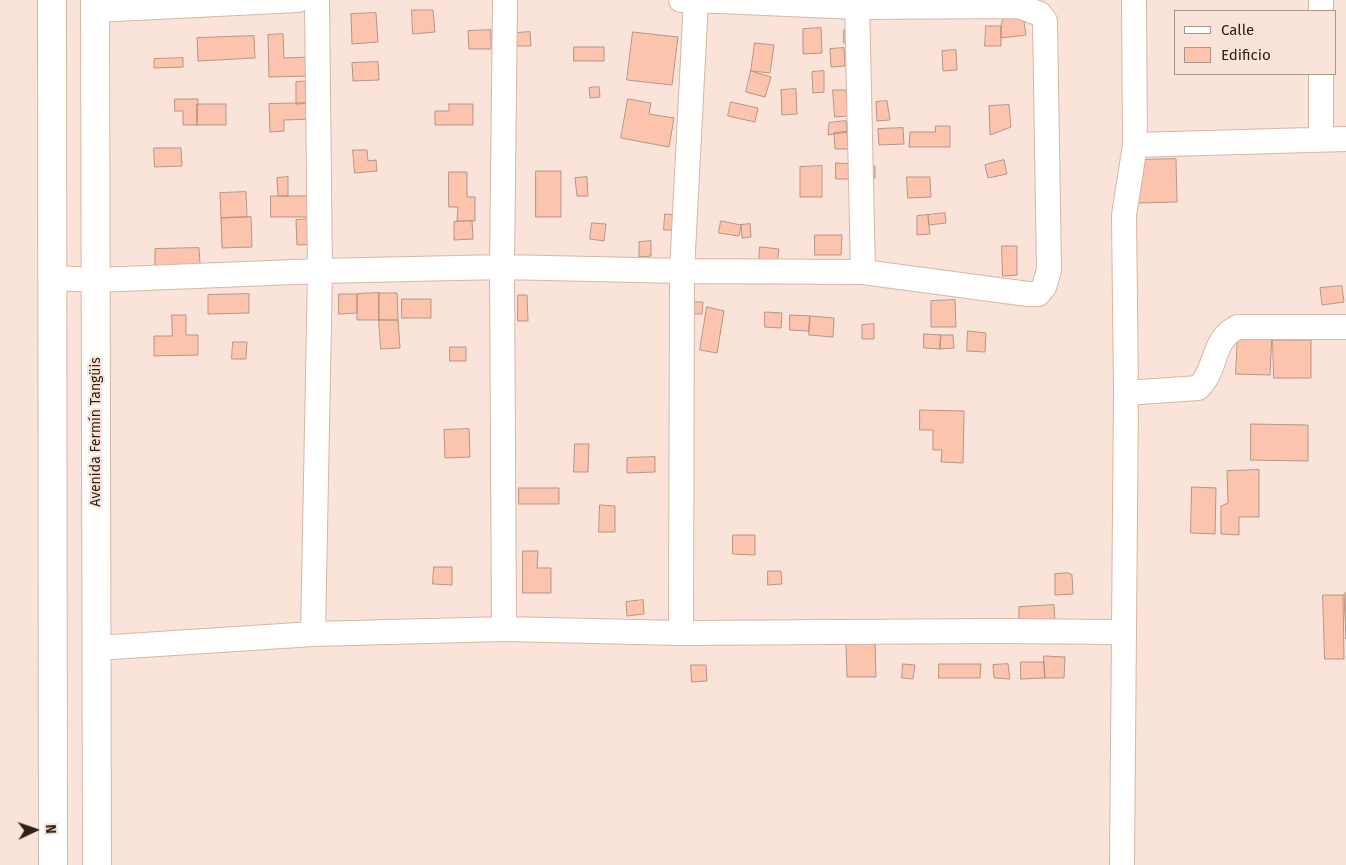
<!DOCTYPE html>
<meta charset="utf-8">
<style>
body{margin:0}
#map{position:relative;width:1346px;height:865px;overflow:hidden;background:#fae4da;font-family:"Fira Sans",sans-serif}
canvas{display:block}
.legend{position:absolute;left:1174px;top:10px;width:162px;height:65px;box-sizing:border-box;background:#fae4da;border:1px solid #a8968d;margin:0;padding:6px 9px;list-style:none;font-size:15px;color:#2d201a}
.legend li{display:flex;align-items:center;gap:10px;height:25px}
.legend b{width:25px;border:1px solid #a8968d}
.north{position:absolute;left:10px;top:805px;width:50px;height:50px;-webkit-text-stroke:4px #fae4da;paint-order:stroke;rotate:87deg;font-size:14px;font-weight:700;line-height:20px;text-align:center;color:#2d201a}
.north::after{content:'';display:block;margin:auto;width:18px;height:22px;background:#2d201a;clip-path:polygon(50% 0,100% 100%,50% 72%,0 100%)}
</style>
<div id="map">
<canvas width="1346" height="865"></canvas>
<ul class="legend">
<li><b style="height:6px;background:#fff"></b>Calle</li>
<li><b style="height:14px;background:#fcc4ac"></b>Edificio</li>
</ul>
<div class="north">N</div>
</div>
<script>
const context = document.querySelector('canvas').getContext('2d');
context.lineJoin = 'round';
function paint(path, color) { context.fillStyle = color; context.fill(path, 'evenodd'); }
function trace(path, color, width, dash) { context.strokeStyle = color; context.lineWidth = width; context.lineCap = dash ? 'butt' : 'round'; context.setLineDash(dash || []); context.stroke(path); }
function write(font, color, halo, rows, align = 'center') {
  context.font = font + ' "Fira Sans",sans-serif'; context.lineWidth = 4.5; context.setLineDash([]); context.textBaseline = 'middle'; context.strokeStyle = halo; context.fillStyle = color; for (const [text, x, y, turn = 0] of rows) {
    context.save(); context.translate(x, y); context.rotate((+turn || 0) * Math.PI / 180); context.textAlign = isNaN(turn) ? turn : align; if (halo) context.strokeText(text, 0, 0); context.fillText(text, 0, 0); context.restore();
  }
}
const building = new Path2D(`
 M412,10H433L435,32L413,34Z
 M376,13L378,42L352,44L351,14Z
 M1023,15L1026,35L1001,38V26L1003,18Z
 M986,26H1001V46H985Z
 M821,28L822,53L803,54V29Z
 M491,30V49H469L468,31Z
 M844,30H857V42L844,43Z
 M530,32L531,46H517L516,33Z
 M633,32L678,37L672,85L627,80Z
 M283,34L284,58L310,57V76L269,77L268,35Z
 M254,36L255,58L198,61L197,38Z
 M755,43L774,45L770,73L751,71Z
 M574,47H604V61H574Z
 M844,48L845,66L831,67L830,49Z
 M956,50L957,70L943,71L942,51Z
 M183,58V67L154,68V59Z
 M378,62L379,80L353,81L352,63Z
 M751,71L771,77L765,97L746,92Z
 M824,71V92L813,93L812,72Z
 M312,81L313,103L296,104V82Z
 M599,87L600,97L590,98L589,88Z
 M796,89L797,114L782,115L781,90Z
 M833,90H846L848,116L835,117Z
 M175,99H198L197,125H183V111H175Z
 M628,99L651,103L649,114L674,118L669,147L621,138Z
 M887,101L890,120L877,121L876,102Z
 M731,102L758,108L755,122L728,116Z
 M313,103V119L284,120V131L270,132L269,104Z
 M197,104H226V125H197Z
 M449,104H473V125H435V111H449Z
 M1009,105L1011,127L990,135L989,106Z
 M846,121L847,132L828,135L829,123Z
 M936,126H950V147H909L910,132H935Z
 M903,128L904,144L879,145L878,129Z
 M847,132L848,149H835L834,133Z
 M154,148H181L182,166L155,167Z
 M353,150H367L368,161L376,160L377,171L355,173Z
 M1176,159L1177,202L1137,203L1136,160Z
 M1004,160L1007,174L988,178L985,165Z
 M836,163L856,164V179H836Z
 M822,166V197H800V167Z
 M864,166H875V178L865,179Z
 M536,171H561V217H536Z
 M449,172H467V197H475V221H457L458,207H449Z
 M288,177V196H278L277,178Z
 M587,177L588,196H577L575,178Z
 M907,177H930L931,197L908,198Z
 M246,192L247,217L221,218L220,193Z
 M271,196H315V217H271Z
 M945,213L946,223L929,225L928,215Z
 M665,214L678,215V230H664Z
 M928,215L930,234L917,235V216Z
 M251,217L252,247L222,248L221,218Z
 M313,219L314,244L297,245L296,220Z
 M472,221L473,239L454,240V222Z
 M721,221L741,225L739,236L719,233Z
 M592,223L606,224L604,241L590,239Z
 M750,224L751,237L742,238L741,225Z
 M815,235H842L841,255H815Z
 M651,241V256L639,257V242Z
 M1002,246H1017V275L1003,276Z
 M760,247L779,249L777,263L759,261Z
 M199,248L200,264L155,266V249Z
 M1342,286L1344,302L1322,305L1320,288Z
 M379,293H397L398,320H379Z
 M379,293V320H357V294Z
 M249,294V313L208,314V295Z
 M339,294H357V313L339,314Z
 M518,295H527L528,321H518Z
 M402,299H431V318H402Z
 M955,300L956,327H931V301Z
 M685,302H703L702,314H685Z
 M707,307L724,311L717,353L700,350Z
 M765,312L782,313L781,328L765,327Z
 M172,315H186V335H198V355L154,356V336H172Z
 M790,315L810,316L809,331L790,330Z
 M810,316L834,318L833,337L809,335Z
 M379,320H398L400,348L381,349Z
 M874,324V339H862V325Z
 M968,331L986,333L985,352L967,351Z
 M1238,333L1272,334L1270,375L1236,374Z
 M924,334L941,335L940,349L924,348Z
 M941,335H953L954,348L940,349Z
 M1273,340H1311V378H1274Z
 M233,342H247L246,359H232Z
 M450,347H466V361H450Z
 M920,410L964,411L963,463L941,462L942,450H933V430H920Z
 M1251,424L1308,425V461L1251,460Z
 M469,429L470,457L445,458L444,430Z
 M575,444H589L588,472H574Z
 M655,457V472L627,473V458Z
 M1259,470V517H1239V535L1221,534V506L1228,503L1227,471Z
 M1192,487L1216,488L1215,534L1191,533Z
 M519,488H559V504H519Z
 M600,505L615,506V532H599Z
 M733,535H755V555L733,554Z
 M523,551H538L537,568H551V593H523Z
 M434,567H452V585L433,584Z
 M768,571H781L782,584L768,585Z
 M1069,573L1072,575L1073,594L1055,595V574Z
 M1346,593V639L1344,594Z
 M1323,595H1343L1344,659H1325Z
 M643,600L644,614L627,616L626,602Z
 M1054,605L1055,622L1019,623V607Z
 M875,642L876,677H847L846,643Z
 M1044,656L1065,657L1064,678H1045Z
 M1021,662H1044L1045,678L1021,679Z
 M903,664L915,665L913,679L902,678Z
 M939,664H981L980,678H939Z
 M1008,664L1010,679L994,678L993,665Z
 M691,665H706L707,681L692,682Z`);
const minor = new Path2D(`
 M681,0H696L682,271L681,633
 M857,0L863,272
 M1321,0V11
 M95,10L298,0
 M1321,74V139
 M1135,145L1346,139
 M52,278L96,280L320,271L502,267L682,271L863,272L1028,294H1038L1044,287L1049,270L1045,21L1040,14L1019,6L857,7L696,0
 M1126,393L1198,388C1218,369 1211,339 1238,327H1346
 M504,629L502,267L505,0
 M313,634L320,271L317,0
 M97,648L313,634L504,629L681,633L995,631L1124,632
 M1122,865L1126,393L1124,215L1135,145L1134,0`);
const primary = new Path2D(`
 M52,0L53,865
 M95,0L97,865`);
const streetNames = [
 ["Avenida Fermín Tangüis",96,432,-90]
];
paint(building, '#fcc4ac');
trace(building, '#b69586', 1);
trace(minor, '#d8b5a6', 26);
trace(primary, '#d8b5a6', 30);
trace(minor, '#fff', 24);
trace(primary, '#fff', 28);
write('14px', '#2d201a', '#fae4da', streetNames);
</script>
